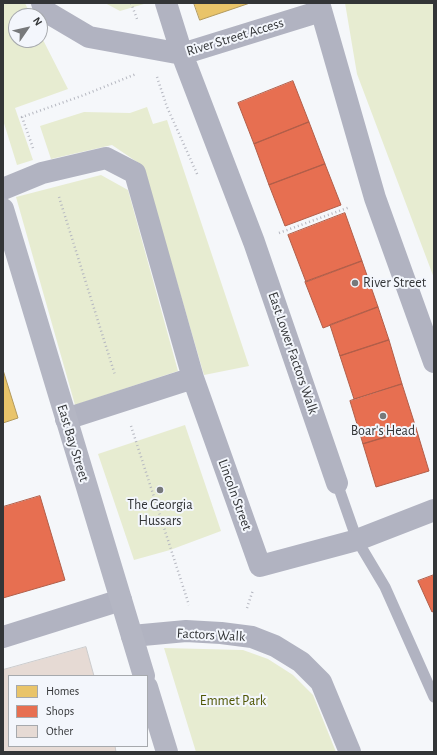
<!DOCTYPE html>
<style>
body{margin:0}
#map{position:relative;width:437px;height:755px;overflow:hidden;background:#f5f7fa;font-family:"Alegreya Sans",sans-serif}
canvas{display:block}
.frame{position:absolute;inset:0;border:4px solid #333537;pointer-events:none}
.legend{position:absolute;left:8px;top:675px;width:140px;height:72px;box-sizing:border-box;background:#f3f6fc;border:1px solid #a6a9ad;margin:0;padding:5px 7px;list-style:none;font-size:12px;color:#333537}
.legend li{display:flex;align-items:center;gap:8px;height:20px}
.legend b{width:20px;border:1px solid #a6a9ad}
.north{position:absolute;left:8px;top:8px;width:40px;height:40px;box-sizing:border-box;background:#f3f6fc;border:1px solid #a6a9ad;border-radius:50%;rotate:56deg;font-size:11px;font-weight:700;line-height:16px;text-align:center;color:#333537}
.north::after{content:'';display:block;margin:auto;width:14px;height:18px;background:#77797b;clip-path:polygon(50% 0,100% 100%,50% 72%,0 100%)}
</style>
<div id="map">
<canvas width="437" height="755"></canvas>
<div class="frame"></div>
<ul class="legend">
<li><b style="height:11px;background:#e9c46a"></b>Homes</li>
<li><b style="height:11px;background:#e76f51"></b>Shops</li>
<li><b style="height:11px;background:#e6dad4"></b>Other</li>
</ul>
<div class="north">N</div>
</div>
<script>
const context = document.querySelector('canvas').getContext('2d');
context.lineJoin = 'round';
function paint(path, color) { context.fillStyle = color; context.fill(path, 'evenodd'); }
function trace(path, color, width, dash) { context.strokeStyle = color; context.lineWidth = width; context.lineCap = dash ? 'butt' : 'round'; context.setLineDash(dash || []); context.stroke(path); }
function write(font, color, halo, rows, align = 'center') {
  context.font = font + ' "Alegreya Sans",sans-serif'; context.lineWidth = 4; context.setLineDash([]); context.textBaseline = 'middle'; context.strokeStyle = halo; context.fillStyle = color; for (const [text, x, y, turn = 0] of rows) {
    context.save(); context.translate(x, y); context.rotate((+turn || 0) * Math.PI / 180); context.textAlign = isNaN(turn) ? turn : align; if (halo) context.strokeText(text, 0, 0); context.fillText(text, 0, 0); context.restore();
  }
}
const green = new Path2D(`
 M3,3H25L31,16H16V40H40V34L68,89L15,108L33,160L17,165L3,120Z
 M105,3H144V4L120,11Z
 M345,3H434V278L357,74Z
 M147,107L153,124L167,120L249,366L204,375L143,166L112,145L51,159L40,126L84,112L130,113Z
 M101,175L128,190L178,371L75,405L16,197Z
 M185,425L221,531L170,550L134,560L98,454Z
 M164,648L243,650L268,659L293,675L313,695L336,752H196Z`);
const homes = new Path2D(`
 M194,3H250L200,20Z
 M3,370L18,418L3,423Z`);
const shops = new Path2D(`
 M293,81L309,122L254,144L238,103Z
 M309,122L325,164L269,185L254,144Z
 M325,164L341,205L285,226L269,185Z
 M345,213L362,261L306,282L288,235Z
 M362,261L378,307L323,328L305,282Z
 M378,307L389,340L340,356L330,325Z
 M389,340L402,384L354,399L340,356Z
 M402,384L416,428L363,444L350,401Z
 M416,428L429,471L376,487L363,444Z
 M40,496L65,580L3,598V507Z
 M434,575V611L432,612L418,581Z`);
const building = new Path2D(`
 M86,647L94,676H9V746H115L116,752H3V670Z`);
const path = new Path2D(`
 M131,3L137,19
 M157,77L167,107L198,176
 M33,148L22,117L84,95L136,74
 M59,197L115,375
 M279,233L350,207
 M131,426L189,605
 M247,608L253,590`);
const lane = new Path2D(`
 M337,483L357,540L385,587L434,697`);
const street = new Path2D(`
 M42,3L45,11L89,37L182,54L321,11
 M166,3L182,54L254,242L337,483
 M319,3L375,198L434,362
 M3,189L42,173L106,158L135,173L193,378L260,566L357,540L434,510
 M66,419L193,378
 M132,636L186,631L221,633L252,637L275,646L301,662L321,682L350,752
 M3,637L121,600`);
const primary = new Path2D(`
 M3,209L144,676
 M147,687L167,752`);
const markers = [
 [355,283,4,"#77797b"],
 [383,416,4,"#77797b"],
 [160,490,4,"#77797b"]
];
const streetNames = [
 ["River Street Access",235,37,-17],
 ["East Lower Factors Walk",293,353,71],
 ["East Bay Street",73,443,73],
 ["Lincoln Street",235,495,70],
 ["Factors Walk",211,635,3]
];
const poiNames = [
 ["River Street",363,283,"left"],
 ["Boar's Head",383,431],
 ["The Georgia",160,505],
 ["Hussars",160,521]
];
const parkNames = [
 ["Emmet Park",233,701]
];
paint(green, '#e7ecd1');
paint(homes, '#e9c46a');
trace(homes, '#b2995b', 1);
paint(shops, '#e76f51');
trace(shops, '#b15e49', 1);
paint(building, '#e6dad4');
trace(building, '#cbcbcc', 1);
trace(path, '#b5b7c0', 2.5, [1, 3]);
trace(lane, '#b1b3c1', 11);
trace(street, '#b1b3c1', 22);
trace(primary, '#b4b6c3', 22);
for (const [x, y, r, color] of markers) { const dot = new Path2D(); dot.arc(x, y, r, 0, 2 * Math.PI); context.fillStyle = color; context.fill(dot); trace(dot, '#f3f6fc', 1.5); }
write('14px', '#333537', '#f3f6fc', streetNames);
write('14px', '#333537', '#f3f6fc', poiNames);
write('14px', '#505705', '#f3f6fc', parkNames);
</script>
